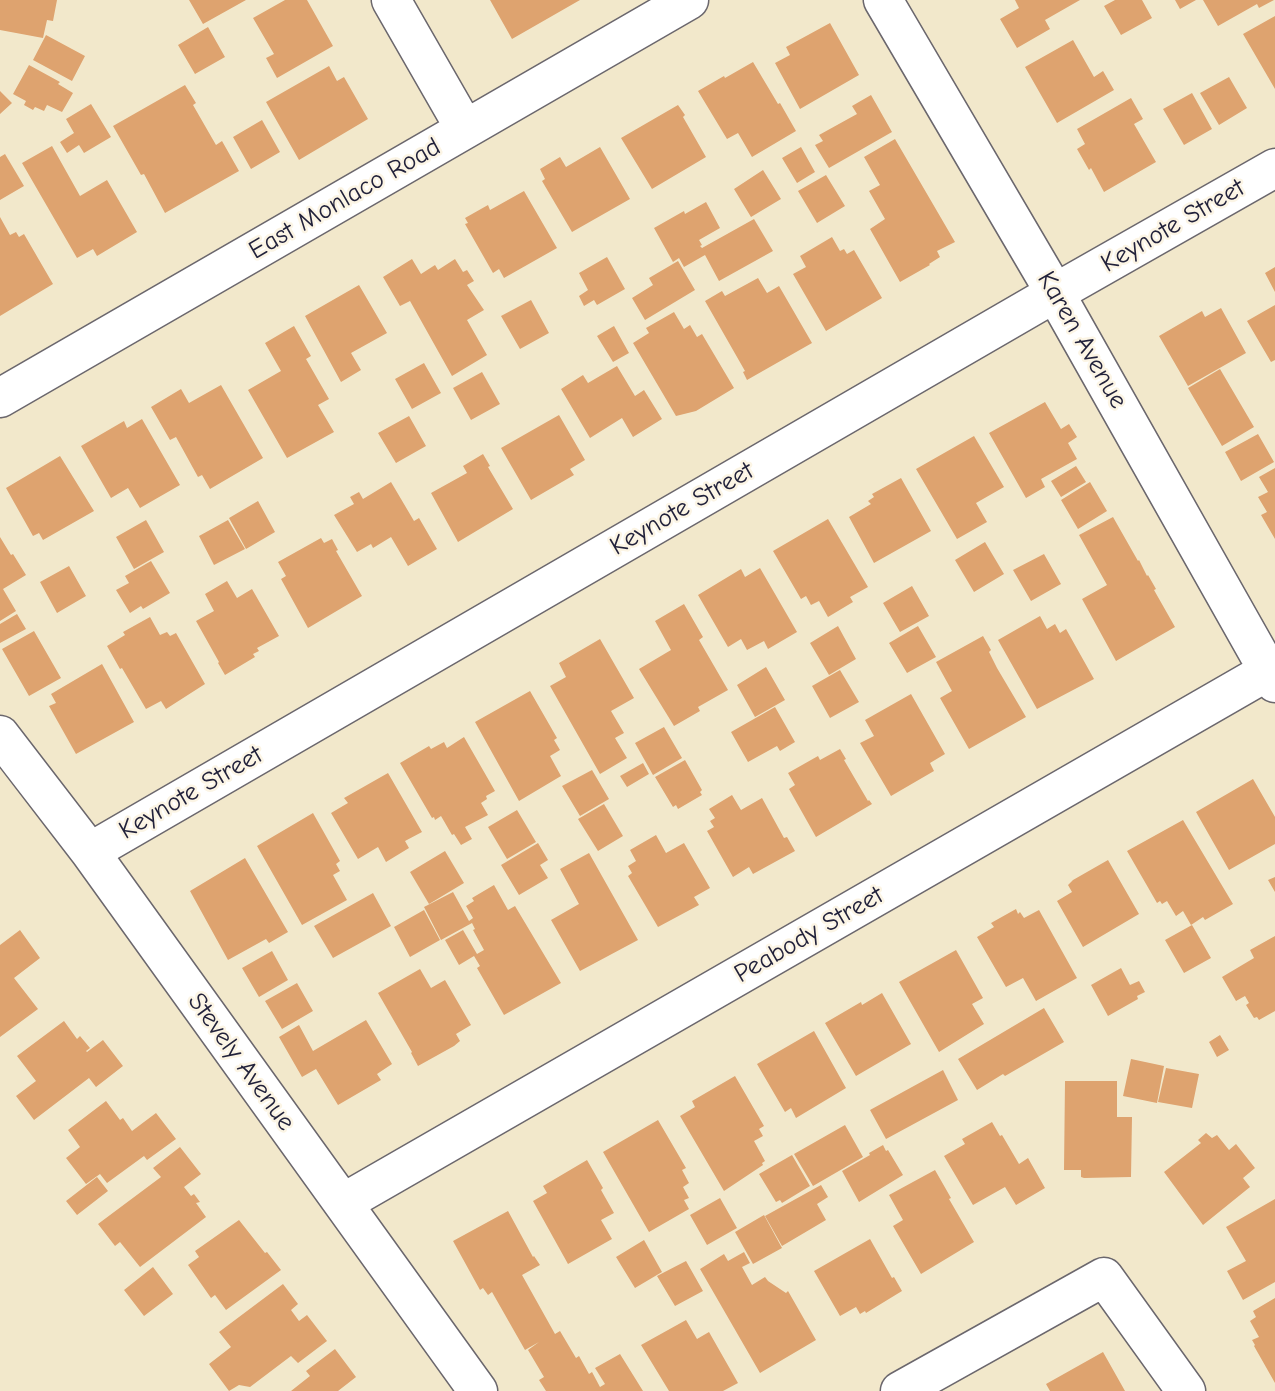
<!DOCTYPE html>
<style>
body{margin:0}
canvas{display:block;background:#f2e8cb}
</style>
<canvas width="1275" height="1391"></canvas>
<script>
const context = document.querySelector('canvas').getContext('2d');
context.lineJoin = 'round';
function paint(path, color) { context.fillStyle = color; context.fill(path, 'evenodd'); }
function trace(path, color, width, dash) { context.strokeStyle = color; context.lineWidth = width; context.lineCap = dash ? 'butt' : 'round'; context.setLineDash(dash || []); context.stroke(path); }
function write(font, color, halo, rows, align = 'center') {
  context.font = font + ' "Comic Neue",sans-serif'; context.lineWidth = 5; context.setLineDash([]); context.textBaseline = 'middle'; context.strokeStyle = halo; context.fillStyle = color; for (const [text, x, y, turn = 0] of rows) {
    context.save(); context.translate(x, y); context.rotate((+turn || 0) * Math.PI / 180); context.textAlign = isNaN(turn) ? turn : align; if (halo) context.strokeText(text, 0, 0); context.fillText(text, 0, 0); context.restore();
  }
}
const building = new Path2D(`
 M0,0H57L53,21L47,20L43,38L0,30Z
 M189,0H246L203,24Z
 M285,0H307L333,46L277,78L266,58L274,54L253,18Z
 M490,0H580L512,39Z
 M1015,0H1080L1045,20L1050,29L1017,48L1000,19L1019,8Z
 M1115,0H1142L1152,18L1121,35L1104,6Z
 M1175,0H1196L1180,9Z
 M1203,0H1274L1259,8L1257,4L1218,26Z
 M1275,16V89L1243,34Z
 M830,23L859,75L800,109L775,63L790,55L786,47Z
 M208,27L225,57L195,74L178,45Z
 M46,35L85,56L72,81L33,60Z
 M1073,40L1094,77L1103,71L1114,90L1057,123L1025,67Z
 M753,62L778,104L780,103L796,131L752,157L738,133L727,139L698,91L724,76L725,78Z
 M29,65L60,82L58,84L73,93L62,112L47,105L44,111L35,107L33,110L24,105L26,101L13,94Z
 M329,66L337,81L344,77L368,119L299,160L266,102Z
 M1229,77L1247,108L1219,125L1200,93Z
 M185,85L196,103L193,105L216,145L222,141L239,171L165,213L144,174L141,175L113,126Z
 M0,91L12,103L0,114Z
 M1192,93L1212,129L1184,145L1163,109Z
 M871,95L892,132L829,168L815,145L823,141L819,135L857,114L852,106Z
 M1131,98L1143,119L1134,124L1156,162L1104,192L1091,168L1089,170L1077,149L1085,144L1077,129Z
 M91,104L111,137L84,153L79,145L67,153L60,142L74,133L66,119Z
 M678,105L685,115L683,117L706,157L652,189L621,138Z
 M262,120L280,152L251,169L233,137Z
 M895,139L955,242L937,251L940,257L929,264L930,265L900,282L870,229L885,219L869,191L880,185L864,157Z
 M52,146L80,196L107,180L137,232L97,256L93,249L77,258L22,163Z
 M600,147L630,199L572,232L542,181L545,179L540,169L560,157L566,167Z
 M801,147L815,172L797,183L782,158Z
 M5,154L24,186L0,200V157Z
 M763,170L781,199L751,217L734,189Z
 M826,175L845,206L817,223L798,191Z
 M524,191L557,248L504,278L499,269L493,273L465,224L468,223L465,218L488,205L490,210Z
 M706,202L720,228L699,240L702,245L700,246L702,248L754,219L773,251L719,281L705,255L684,267L679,258L673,262L654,228L684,211L685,214Z
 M0,217L10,235L16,232L19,237L24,234L53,284L0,316Z
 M832,237L840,251L844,249L847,254L854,250L882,298L826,331L793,274L806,267L800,256Z
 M607,257L625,289L597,305L594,300L584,306L579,296L588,290L579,273Z
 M412,259L421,274L435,265L438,270L455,259L463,272L467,270L474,281L467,285L484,310L467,320L487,355L452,376L410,301L400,306L383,277Z
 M678,261L695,290L645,320L632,298L653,285L649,278Z
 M1275,267V292L1265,273Z
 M758,278L767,293L779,286L812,343L747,380L743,372L745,371L705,301L722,291L725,296Z
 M359,285L387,333L351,353L361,370L341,382L305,316Z
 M531,300L549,333L520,349L501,316Z
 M1275,305V360L1271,362L1247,321Z
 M1221,308L1246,353L1188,386L1159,336L1202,311L1205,317Z
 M674,312L684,329L690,325L697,337L702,334L734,388L696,411L676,416L633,343L649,333L646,328Z
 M294,326L311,356L306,359L329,399L318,405L334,432L287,458L248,390L281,371L265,343Z
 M614,326L629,353L613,362L597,336Z
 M424,363L441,393L412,409L395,379Z
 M617,366L635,396L644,390L662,419L633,437L622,418L590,438L561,389L583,375L588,383Z
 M1220,369L1254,427L1222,446L1188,388Z
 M482,372L500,404L471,420L453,388Z
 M221,385L263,458L210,489L202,475L198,477L176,437L170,440L151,407L181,389L189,403Z
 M1045,402L1061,429L1069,424L1077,437L1068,443L1077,459L1041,479L1045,487L1026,498L989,433Z
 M559,415L585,460L570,469L574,475L531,500L501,448Z
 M409,416L426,446L396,463L378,433Z
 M142,419L180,485L140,508L128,488L111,498L81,446L124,421L127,428Z
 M1258,434L1274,462L1241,481L1225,452Z
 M974,436L1004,487L976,503L987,522L957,539L916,469Z
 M483,454L490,466L488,467L513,509L458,542L431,493L467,473L463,466Z
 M60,456L94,511L43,540L39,533L33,536L6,488Z
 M1076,466L1086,482L1061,497L1051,481Z
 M1275,468V539L1261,515L1267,512L1258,497L1268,492L1259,477Z
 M901,478L931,531L874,563L849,517L871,504L868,501L874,497L872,494Z
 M391,482L414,521L419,518L437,549L408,566L391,537L373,548L371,544L357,552L334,515L354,504L350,497L359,492L363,499Z
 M1090,482L1107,511L1078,529L1061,500Z
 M258,501L275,532L246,549L229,518Z
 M1113,517L1138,561L1139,560L1147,576L1148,575L1156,589L1154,590L1175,627L1116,661L1082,599L1107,585L1079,535Z
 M828,519L868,587L850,597L853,602L828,617L819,601L811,605L806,596L801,599L773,551Z
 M146,520L164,552L134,569L116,537Z
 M228,520L245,549L214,565L199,536Z
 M0,537L11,555L13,554L26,575L3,589L16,611L0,621Z
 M321,538L324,543L332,539L338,550L336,551L362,596L308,628L281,579L286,576L278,562Z
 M985,542L1004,574L974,592L955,560Z
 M1044,554L1061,584L1031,601L1013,570Z
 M151,561L170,593L143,609L141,606L130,613L116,590L129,583L125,576Z
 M69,566L86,596L57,613L40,582Z
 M760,568L797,632L768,649L764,641L747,650L741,639L728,647L698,595L741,569L745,577Z
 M227,581L237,598L252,589L279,636L257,648L259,651L253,654L255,657L225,675L218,663L219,662L196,621L214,611L205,594Z
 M912,586L929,616L900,632L883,603Z
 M684,604L703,637L699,640L728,690L698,707L700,711L674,726L639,669L671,650L655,621Z
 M17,614L26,629L0,643V624Z
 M1040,616L1047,629L1055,624L1060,633L1066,629L1094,679L1037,709L998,640Z
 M150,617L160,635L167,632L170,636L176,633L205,684L166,709L161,701L146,709L122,668L120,669L107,646L125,635L123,632Z
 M838,626L856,659L829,675L810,643Z
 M918,626L936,657L907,673L889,643Z
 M34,631L61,678L29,696L2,649Z
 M983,636L991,650L989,652L997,668L1026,717L969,749L940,698L952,691L936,662Z
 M600,639L634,698L611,711L624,733L615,738L627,758L600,774L550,686L566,677L559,663Z
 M102,664L134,722L76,754L49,706L56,703L51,694Z
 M766,667L785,700L755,717L737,685Z
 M840,670L859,702L830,718L812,686Z
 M530,691L557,738L554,740L560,750L550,756L561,776L519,801L475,722Z
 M911,694L945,754L930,763L934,771L891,796L860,743L874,736L865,720Z
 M775,707L795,742L780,751L777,746L748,762L731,732Z
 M664,727L682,758L653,775L635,743Z
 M464,737L495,791L486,796L487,799L481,803L488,815L465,827L472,839L461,845L454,834L452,835L441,816L435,820L434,817L432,818L400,763L429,746L431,749L444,742L447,748Z
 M840,749L846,759L844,760L868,801L869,800L872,804L816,837L789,789L795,785L788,773L818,756L820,760Z
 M685,760L702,790L700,792L702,795L678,809L676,805L673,807L655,777Z
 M643,763L649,774L627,787L620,776Z
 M592,770L609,799L580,816L562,786Z
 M388,773L422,832L405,841L409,848L386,862L378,847L358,859L331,813L348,803L344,798Z
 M1253,779L1275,817V844L1229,870L1196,812Z
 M732,795L741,810L762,798L784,838L787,837L795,851L753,874L749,867L733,877L707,831L714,827L710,821L715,818L709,809Z
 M604,804L623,836L598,851L578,819Z
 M517,810L536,842L507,859L488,827Z
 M313,813L340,861L336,864L340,871L333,875L347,900L302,925L257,846Z
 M1183,820L1233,904L1205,920L1203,917L1191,925L1183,911L1176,916L1167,901L1162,904L1160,901L1157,903L1127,851Z
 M656,835L666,853L684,843L710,888L694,897L699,905L658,927L628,876L632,873L628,866L636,861L630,850Z
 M538,843L548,860L540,865L548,878L519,895L501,865Z
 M445,851L464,883L429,904L410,872Z
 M589,853L638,940L580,971L551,920L579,904L560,869Z
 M245,858L288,932L269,943L266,939L228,960L190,891Z
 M1108,860L1139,914L1083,947L1057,901L1072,892L1068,885L1073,880Z
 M1275,877V892L1268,880Z
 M494,885L508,910L515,906L561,983L504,1015L477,968L480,966L474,956L459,965L445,940L463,930L477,954L484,950L473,930L475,929L472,923L441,940L424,907L453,892L469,921L473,918L466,906L474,901L472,898Z
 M373,893L391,926L333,958L314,926Z
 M1016,909L1018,914L1020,912L1024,918L1039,910L1077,978L1036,1001L1023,978L1006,987L977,937L994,927L991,923Z
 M424,910L440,940L410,957L394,927Z
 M1192,925L1211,958L1184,973L1165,940Z
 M20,930L40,958L14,978L38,1009L0,1037V945Z
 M1275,936V1011L1259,1020L1257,1017L1254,1018L1246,1005L1249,1003L1245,996L1236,1001L1222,977L1254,958L1250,950Z
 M956,950L983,998L972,1004L984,1024L939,1052L899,982Z
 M272,951L288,980L259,997L242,968Z
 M1121,968L1130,985L1139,981L1145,992L1137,996L1138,999L1108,1016L1091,985Z
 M420,969L431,988L445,980L471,1025L456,1034L460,1041L454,1046L418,1066L411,1053L412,1052L378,993Z
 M297,983L313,1011L282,1029L265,1001Z
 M882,993L911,1044L856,1076L825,1023L861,1002L862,1005Z
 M1044,1008L1064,1042L1005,1076L1003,1074L977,1090L958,1059Z
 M366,1020L392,1064L377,1074L381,1080L338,1105L316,1069L302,1077L279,1037L299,1025L313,1051Z
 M64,1021L77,1039L80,1036L90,1048L86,1051L87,1052L103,1040L123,1066L96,1087L89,1078L34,1120L16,1096L36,1081L17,1056Z
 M814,1031L846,1088L796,1118L791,1108L785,1112L757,1064Z
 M1220,1035L1229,1050L1217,1057L1209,1042Z
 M1131,1059L1164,1066L1157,1103L1123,1096Z
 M1166,1068L1199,1074L1192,1108L1158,1102Z
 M943,1070L958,1100L886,1139L870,1110Z
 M735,1076L764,1126L759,1129L763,1136L754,1141L765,1161L762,1163L763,1165L724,1191L680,1116L695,1107L692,1101Z
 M1065,1081H1117V1117H1132L1131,1177L1084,1178L1081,1177V1170H1064Z
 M106,1101L120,1120L123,1118L132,1131L156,1113L176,1139L147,1160L144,1156L107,1183L100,1174L86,1184L66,1158L80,1147L68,1130Z
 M658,1120L686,1168L682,1170L689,1183L683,1187L689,1198L684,1200L689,1209L649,1232L603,1152Z
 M992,1122L1000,1136L1002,1135L1019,1164L1028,1158L1045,1188L1016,1205L1005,1187L973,1205L944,1156L965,1144L962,1139Z
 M845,1125L863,1157L813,1186L794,1154Z
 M1206,1133L1212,1138L1217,1135L1229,1150L1236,1144L1255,1168L1243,1178L1250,1187L1203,1225L1164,1172L1201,1143L1198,1140Z
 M883,1145L886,1151L888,1150L903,1175L859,1202L842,1171L870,1155L869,1153Z
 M180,1147L201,1174L184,1187L191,1196L194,1194L200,1202L196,1203L206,1217L140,1267L120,1242L115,1246L98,1224L161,1177L153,1168Z
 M792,1155L810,1186L782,1203L780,1200L776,1202L759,1174Z
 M587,1160L603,1188L601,1190L614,1213L601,1220L612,1239L568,1264L533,1201L547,1193L543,1186Z
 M935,1170L951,1198L949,1199L974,1242L921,1274L893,1226L903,1220L889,1195Z
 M97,1177L108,1191L77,1215L66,1201Z
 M821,1185L828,1197L817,1204L826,1220L782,1246L765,1216Z
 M720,1198L737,1228L707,1245L690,1215Z
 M1275,1199V1282L1243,1300L1227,1271L1246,1261L1226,1227Z
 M508,1211L533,1257L534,1256L540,1265L522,1275L555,1334L560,1331L576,1358L579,1356L589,1374L592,1372L600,1387L605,1384L595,1368L620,1354L643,1391H546L539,1380L544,1377L528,1350L539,1342L525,1350L492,1292L488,1295L483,1288L480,1290L453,1241Z
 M764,1215L782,1248L753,1264L735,1232Z
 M239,1220L265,1253L267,1252L281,1270L226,1310L215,1295L211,1298L188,1265L199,1257L195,1251Z
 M870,1239L892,1278L894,1277L902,1291L866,1313L865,1311L860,1314L856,1307L840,1316L814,1271Z
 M644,1240L662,1272L635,1288L616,1257Z
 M744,1252L750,1263L742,1267L752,1285L765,1277L768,1281L786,1293L788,1291L816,1340L760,1373L700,1269L724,1254L728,1261Z
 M686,1261L703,1291L675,1306L657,1276Z
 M153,1267L173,1294L144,1316L124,1290Z
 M283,1284L298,1304L291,1310L299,1321L307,1315L327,1341L298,1363L291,1356L250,1387L239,1385L229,1391L209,1364L231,1347L219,1332Z
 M1275,1298V1383L1254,1346L1255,1345L1252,1340L1259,1337L1250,1321L1256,1317L1253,1311Z
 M686,1320L697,1339L709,1332L738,1383L723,1391H669L641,1345Z
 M335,1349L356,1377L338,1391H291L310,1376L306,1371Z
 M1103,1352L1125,1391H1050L1046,1384Z`);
const minor = new Path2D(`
 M391,0L465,129
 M883,0L1055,293L1275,683
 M0,398L689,0
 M0,735L90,852L478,1391
 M90,852L1055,293L1275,168
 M343,1203L1275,667
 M900,1391L1104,1277L1186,1391`);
const streetNames = [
 ["East Monlaco Road",345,199,-30],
 ["Keynote Street",1173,226,-30],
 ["Karen Avenue",1082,340,60],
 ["Keynote Street",682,509,-30],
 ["Keynote Street",191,793,-30],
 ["Peabody Street",809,935,-30],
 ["Stevely Avenue",241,1062,54]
];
paint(building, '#dea36f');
trace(minor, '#6b676d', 41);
trace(minor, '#fff', 38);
write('26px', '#22223b', '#fcf5e5', streetNames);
</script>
